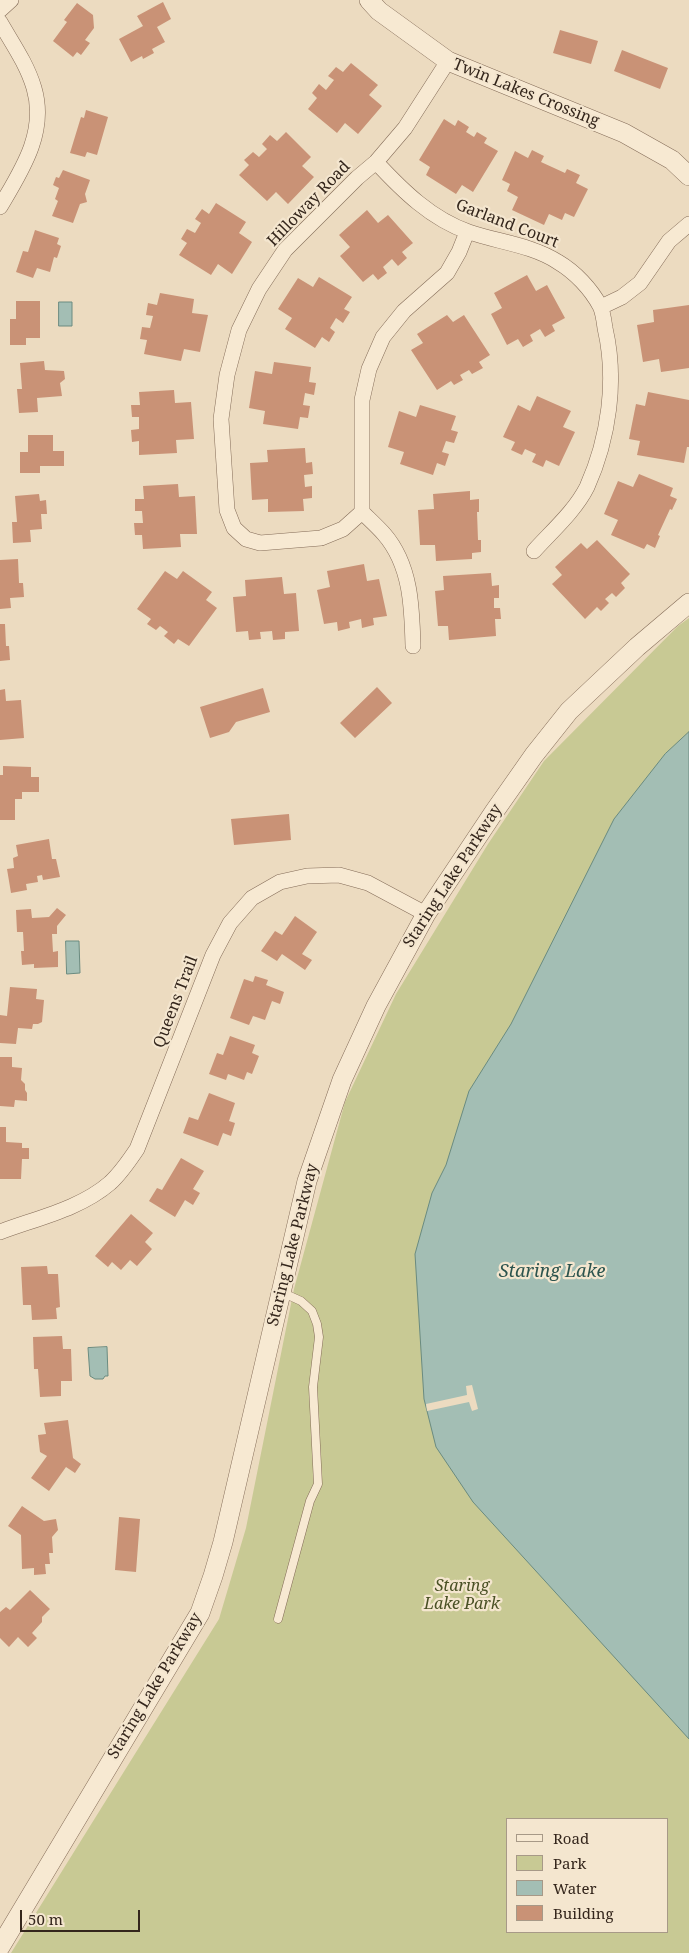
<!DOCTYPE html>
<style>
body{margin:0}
#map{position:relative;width:689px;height:1953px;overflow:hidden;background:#ecdbc0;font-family:"Noto Serif",serif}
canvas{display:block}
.legend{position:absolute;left:506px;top:1818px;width:162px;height:115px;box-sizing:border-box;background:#f4e6cf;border:1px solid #a79987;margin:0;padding:6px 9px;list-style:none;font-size:15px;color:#34261c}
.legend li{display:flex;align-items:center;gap:10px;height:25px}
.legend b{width:25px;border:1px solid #a79987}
.scale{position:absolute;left:20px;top:1910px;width:120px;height:22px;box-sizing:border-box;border:2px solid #34261c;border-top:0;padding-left:6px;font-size:15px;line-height:18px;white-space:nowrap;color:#34261c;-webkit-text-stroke:4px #f4e6cf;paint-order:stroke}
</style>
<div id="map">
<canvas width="689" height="1953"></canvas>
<ul class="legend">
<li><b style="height:6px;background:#f7e9d2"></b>Road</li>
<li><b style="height:14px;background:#c8c994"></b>Park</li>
<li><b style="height:14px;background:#a3beb4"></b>Water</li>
<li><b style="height:14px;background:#c99276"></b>Building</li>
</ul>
<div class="scale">50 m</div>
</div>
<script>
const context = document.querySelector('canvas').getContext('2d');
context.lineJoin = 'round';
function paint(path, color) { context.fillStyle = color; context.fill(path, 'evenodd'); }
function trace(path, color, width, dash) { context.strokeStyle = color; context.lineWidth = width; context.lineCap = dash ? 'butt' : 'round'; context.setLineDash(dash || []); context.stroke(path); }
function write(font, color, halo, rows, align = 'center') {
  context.font = font + ' "Noto Serif",serif'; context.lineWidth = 4.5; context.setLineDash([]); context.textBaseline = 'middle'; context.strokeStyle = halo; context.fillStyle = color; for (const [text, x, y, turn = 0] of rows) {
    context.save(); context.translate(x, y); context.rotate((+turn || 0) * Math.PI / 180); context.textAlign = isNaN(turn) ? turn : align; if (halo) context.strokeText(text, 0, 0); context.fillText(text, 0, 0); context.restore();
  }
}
const green = new Path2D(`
 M689,618V1953H11L219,1619L246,1528L294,1289L345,1102L396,994L488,844L544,761L678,626ZM508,1819H668V1932H508Z`);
const water = new Path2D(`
 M59,302H72V326H59Z
 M689,732V1739L473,1502L436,1447L424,1399L415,1254L432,1193L446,1165L469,1091L511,1024L614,819L665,754Z
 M66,941H79L80,973L67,974Z
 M107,1347L108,1376H105L103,1379H95L90,1376L88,1348Z`);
const pier = new Path2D(`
 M472,1385L478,1409L472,1411L469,1402L427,1411L426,1404L467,1395L466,1386Z`);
const building = new Path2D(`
 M163,2L171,19L157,27L165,42L152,49L154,53L143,59L142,56L131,62L119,39L143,26L137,16Z
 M77,3L93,15L94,28L85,40L90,43L81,55L77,52L73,57L53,41L67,22L64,20Z
 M560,30L598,41L591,64L553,53Z
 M622,50L668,68L660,89L614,71Z
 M351,63L378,85L369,95L382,106L358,134L345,123L337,133L308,109L317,98L312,93L319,84L326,90L334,80L328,76L336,67L343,72Z
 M86,110L108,117L97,155L87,152L85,157L70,153L81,117L84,118Z
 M444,119L455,126L458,120L469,127L466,132L474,137L477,132L487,138L484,143L498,151L473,192L462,185L456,194L426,175L430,167L419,160Z
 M286,132L311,157L302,166L314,177L288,204L276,192L267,201L239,175L249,165L244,160L253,152L259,157L267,149L262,144L270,135L277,141Z
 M532,150L544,156L541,162L565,173L567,169L580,175L576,183L588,189L574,217L565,213L562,220L549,214L544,225L512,210L518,197L507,191L510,184L502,180L515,151L528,158Z
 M63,170L90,180L85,194L87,202L80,204L73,223L52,216L58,201L55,199L59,188L53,185L56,177L59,178Z
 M216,203L246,222L239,233L252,242L232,274L218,264L211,275L179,255L187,243L181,239L187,229L195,233L201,223L195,219L202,209L209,214Z
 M367,210L378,223L388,215L413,243L402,252L407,258L398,266L392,259L383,267L387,273L378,280L373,274L363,282L340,256L350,247L339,235Z
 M35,230L59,238L57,244L61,246L57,258L54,257L50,272L37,268L33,278L16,272L23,251L28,252Z
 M527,275L536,291L547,285L565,318L552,325L555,331L545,337L540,329L530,335L533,341L523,347L518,339L507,345L491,314L502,308L494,293Z
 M319,277L352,297L344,309L350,312L343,323L336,318L330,328L335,332L329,342L322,337L315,348L285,329L292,318L278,309L298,278L313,287Z
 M160,293L194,299L192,313L208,315L200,352L184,349L181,361L144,354L147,340L140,339L142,327L150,328L153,316L146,315L148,303L157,305Z
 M16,301H40V338H26V345H10V319H16Z
 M689,305V368L661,372L659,359L643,362L637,325L654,322L653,310Z
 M447,315L453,322L464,315L490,355L479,362L483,368L472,374L469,370L460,375L463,380L454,385L451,381L437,390L411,350L423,343L417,334Z
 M44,361L45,370L64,371L65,379L60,383L62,396L37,398L38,412L19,413L17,389H22L20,363Z
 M274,362L311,367L309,382L316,383L314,395L305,393L303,405L310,406L308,418L300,417L298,429L263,424L265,411L249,408L255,371L272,374Z
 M174,390L175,403L191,402L194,439L176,440L177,453L139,455V441L132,442L131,430L139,429V417H132L131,405H140L139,392Z
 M648,392L689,400V447H687L684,463L637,455L640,441L629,439L636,404L645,406Z
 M537,396L571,411L563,427L575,432L559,466L546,460L543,467L532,462L536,454L525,449L522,455L511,450L515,442L503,437L518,405L530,411Z
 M420,405L456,416L451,430L458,432L454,443L446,441L442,452L449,454L445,466L437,463L433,475L400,464L404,452L388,447L399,411L416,417Z
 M28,435H53V451H64V466H40V473H20V452H28Z
 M305,448L306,463L312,462L313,474L304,475L305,487L312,486V498L303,499L304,511L268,512V499L252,500L250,463L268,462L267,450Z
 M639,474L673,488L670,496L677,499L672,510L670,509L658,535L660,536L655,548L647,544L644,549L611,535L618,520L604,514L618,481L633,487Z
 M178,484L179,497L195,496L197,534H180L181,547L143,549L142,535H135L134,523H143L142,511H135V499H144L143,486Z
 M470,491V500L479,499V512H477L478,540H481V552L472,553V559L436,561L435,545H420L418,510L434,509L433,494Z
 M39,494L40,501L46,500L47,514H41L42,529L30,530L31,542L13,543L12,522H17L15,496Z
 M597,540L630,574L621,583L625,588L616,597L612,593L605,599L609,603L601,611L597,607L585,619L552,584L562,575L555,567L581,543L587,549Z
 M18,559L19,583H23L24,597L10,598L11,608L0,609V560Z
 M364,564L367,581L379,579L387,616L373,618L374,625L362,628L361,619L349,622L350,628L338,631L337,622L324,624L317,590L330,587L327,571Z
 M165,571L177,579L183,571L212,592L206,600L217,608L189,646L178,639L174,644L164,636L168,632L160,626L156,630L147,624L151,619L137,609Z
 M491,573L492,586L499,585V598H494V608H500L501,619H495L496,636L449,640L448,626H438L435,591L444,590L443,576Z
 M282,577L284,594L296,593L299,631L285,632V639L273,640L272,631L260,632L261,639L249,640L248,631L236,632L233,597L246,596L245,580Z
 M0,624H5L6,646H9L10,660L0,661Z
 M377,687L392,703L355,738L340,723Z
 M263,688L270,712L236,722L229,732L210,738L200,707Z
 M5,689L6,701L21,700L24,738L0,740V690Z
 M3,766L31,767V777H39V792H22V799H15V820H0V775H3Z
 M289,814L291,840L234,845L231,819Z
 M49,839L52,859H56L60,877L43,880L42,875L37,876L38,882L26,884L27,890L11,893L7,869L14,868L13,858L18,856L16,845Z
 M57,908L66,915L57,926V934H52L53,952L58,951V967L34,968V964L22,965L21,951H24L23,932H17L16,910L31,909L32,918L49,917Z
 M295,916L317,932L302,954L312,960L305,970L282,954L277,961L261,951L275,931L282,935Z
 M255,976L268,980L266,985L284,992L280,1004L272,1001L265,1020L253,1016L249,1025L230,1018L244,979L253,982Z
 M10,987L37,989L36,999L44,1000L42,1022L38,1024H33L32,1029L18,1028L16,1044L0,1043V1015L7,1016Z
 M230,1036L255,1045L252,1053L259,1056L252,1074L247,1072L244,1080L228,1074L226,1080L209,1074L217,1053L223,1055Z
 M0,1057H12V1067L22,1068L21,1080L25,1084V1090L27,1093V1101L15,1100L14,1107L0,1106Z
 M209,1093L235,1103L229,1121L235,1123L231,1136L223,1133L218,1146L183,1133L189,1117L198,1120Z
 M0,1127H6V1142L22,1143V1148H29V1159H22L21,1179H0Z
 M181,1158L204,1171L193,1189L200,1193L193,1205L185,1200L175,1217L149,1201L157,1188L162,1190Z
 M131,1214L153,1233L145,1242L152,1249L137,1266L130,1260L121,1270L112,1262L108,1267L95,1256Z
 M47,1266L48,1274H58L60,1307L56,1308L57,1319L32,1320L31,1305H23L21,1267Z
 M62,1336L63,1349H71L72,1381H61V1396L40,1397L38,1369H34L33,1337Z
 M68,1420L73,1458L81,1464L75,1473L66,1467L49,1491L31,1478L47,1456L40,1452L38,1435L46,1434L44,1423Z
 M22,1506L44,1521L56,1519L58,1530L52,1537L53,1553H49L50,1564H45L46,1574L34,1575V1568L22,1569L21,1535L8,1526Z
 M119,1517L140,1519L136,1572L115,1570Z
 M30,1590L50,1609L42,1617V1622L32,1633L37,1638L28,1647L18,1637L9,1647L0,1638V1612L6,1607L10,1610Z`);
const service = new Path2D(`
 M278,1619L310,1501L318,1484L313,1387L319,1337L317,1324L312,1311L301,1301L281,1292`);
const minor = new Path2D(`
 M0,10L11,0
 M0,22C12,43 27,64 34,88C47,132 22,170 0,207
 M448,61L405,128L376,162L357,178L285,250L259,289L239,330L227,375L221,419L227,510L234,528L246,539L260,543L321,538L343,529L362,512V400L369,369L383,337L404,311L447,273L459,252L467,232
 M376,162C402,190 431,219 469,232C498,242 532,245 558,262C575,272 591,289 600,306C603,312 604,321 605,328C617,380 609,438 587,487C575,511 552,531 534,551
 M601,307L622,297L640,283L669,241L689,224
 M362,512C369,519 377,526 384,534C411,565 412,607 413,646
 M0,1232C37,1218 80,1209 110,1183C121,1173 129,1161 137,1149L213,955L230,923L252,898L280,882L307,876L339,875L368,883L426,914`);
const tertiary = new Path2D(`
 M369,0L379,11L448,61L624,133L672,160L689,176
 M0,1947L200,1613L213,1576L223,1542L307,1181L342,1080L376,1006L426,914L494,812L534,755L569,711L637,647L689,603`);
const streetNames = [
 ["Twin Lakes Crossing",526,93,22],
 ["Hilloway Road",309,204,-46],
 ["Garland Court",507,224,21],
 ["Staring Lake Parkway",453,876,-57],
 ["Queens Trail",176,1002,-69],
 ["Staring Lake Parkway",293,1245,-76],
 ["Staring Lake Parkway",155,1686,-59]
];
const parkNames = [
 ["Staring",462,1586],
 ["Lake Park",462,1604]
];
const waterNames = [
 ["Staring Lake",552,1272]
];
paint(green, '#c8c994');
paint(water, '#a3beb4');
trace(water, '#6a8b80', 1);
paint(pier, '#ecdbc0');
paint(building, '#c99276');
trace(service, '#846c58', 9);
trace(minor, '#846c58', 16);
trace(tertiary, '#846c58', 20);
trace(service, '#f7e9d2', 8);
trace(minor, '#f7e9d2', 15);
trace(tertiary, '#f7e9d2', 19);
write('16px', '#34261c', '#f4e6cf', streetNames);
write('italic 16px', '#495024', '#f4e6cf', parkNames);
write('italic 18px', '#2c544e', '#f4e6cf', waterNames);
</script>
